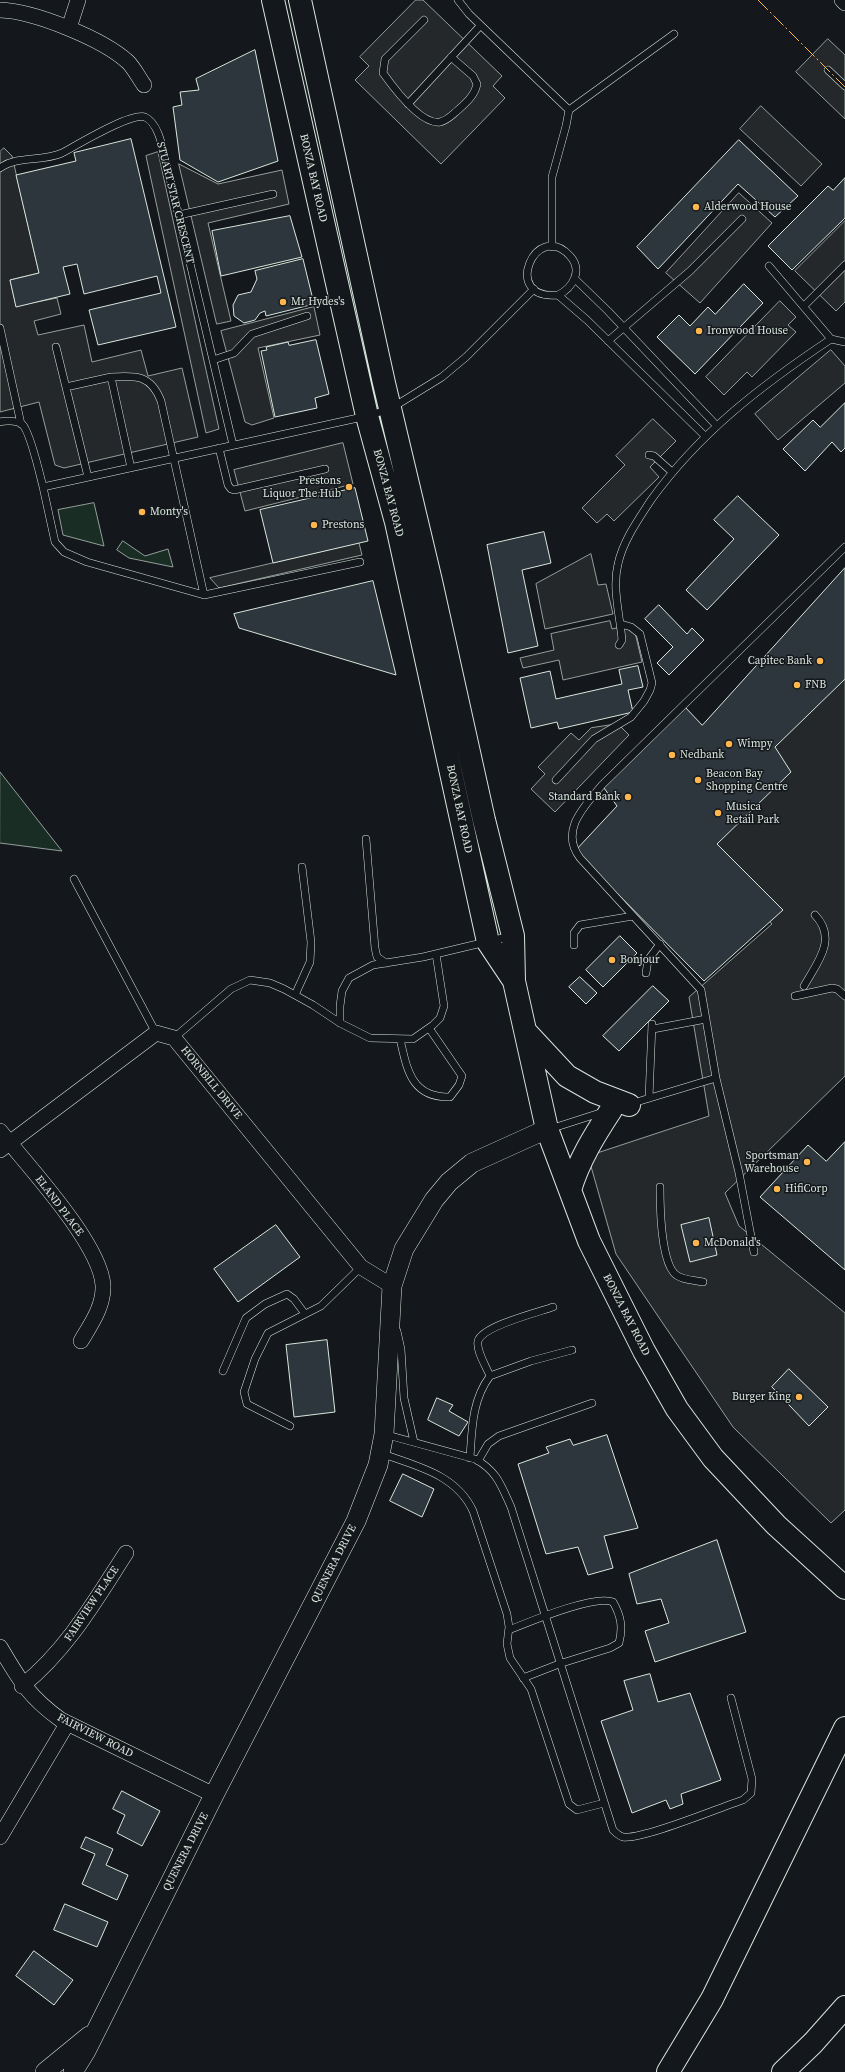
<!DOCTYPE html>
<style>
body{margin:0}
canvas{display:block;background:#14181c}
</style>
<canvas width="845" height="2072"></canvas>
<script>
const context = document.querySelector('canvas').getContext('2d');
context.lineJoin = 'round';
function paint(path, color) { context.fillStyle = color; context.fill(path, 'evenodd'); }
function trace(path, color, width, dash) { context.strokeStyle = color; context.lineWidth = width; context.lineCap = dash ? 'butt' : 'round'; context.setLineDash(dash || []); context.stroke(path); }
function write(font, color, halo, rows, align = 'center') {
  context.font = font + ' "Source Serif 4",serif'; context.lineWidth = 3; context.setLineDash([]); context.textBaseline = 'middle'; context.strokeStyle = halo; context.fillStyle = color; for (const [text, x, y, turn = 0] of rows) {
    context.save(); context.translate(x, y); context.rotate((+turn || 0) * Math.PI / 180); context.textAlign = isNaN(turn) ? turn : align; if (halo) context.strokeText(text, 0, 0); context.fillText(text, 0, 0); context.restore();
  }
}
const green = new Path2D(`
 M94,503L104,546L63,535L58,510Z
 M123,541L145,556L168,549L173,567L129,558L117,550Z
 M0,772L62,851L0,843Z`);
const parking = new Path2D(`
 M416,0H423L502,76L493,86L505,98L441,164L355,80L369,66L360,57Z
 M828,39L845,55V119L796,72Z
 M761,106L822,164L801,186L740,129Z
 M4,148L12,156L39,273L10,280L16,306L57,298L61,314L34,321L38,335L84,325L92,362L141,350L148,376L182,368L198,437L64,468L55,465L39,402L0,412V152Z
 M158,152L219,429L206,433L146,156Z
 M179,164L218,184L282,170L289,204L208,223L231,321L217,324Z
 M739,193L772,223L700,303L666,273Z
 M845,221V302L836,311L795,271Z
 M780,301L796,317L788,325L796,332L752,377L747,372L724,395L706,377Z
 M314,307L320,335L258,348L274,418L252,425L245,422L221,331Z
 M831,350L845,366V383L778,440L755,414Z
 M653,419L676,441L650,467L659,477L614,521L607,514L597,523L582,508L625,465L616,456Z
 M343,443L353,484L245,511L234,470Z
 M359,543L362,555L219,588L210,578Z
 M591,554L598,585L606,584L613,614L545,629L536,584Z
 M610,621L612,629L633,624L642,662L563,680L559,660L523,668L520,658L554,650L551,634Z
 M845,670V1076L725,1193L739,1226L845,1313V1510L831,1523L733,1427L616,1254L588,1156L709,1116L689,997L772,924L703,853L754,760Z
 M618,724L629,735L555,812L531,789L545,774L538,767L571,733L579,740L591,728Z`);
const building = new Path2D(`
 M255,50L278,161L218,182L180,160L173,107L182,105L180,92L199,90L196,79Z
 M131,139L176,327L98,345L89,310L161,293L157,276L84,294L77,264L63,267L70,294L16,307L10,280L39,273L16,175L76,161L74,153Z
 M739,140L798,196L775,217L738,184L658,269L637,247Z
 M845,178V218L792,270L768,246L828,186L833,190Z
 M290,216L302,257L221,276L212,231Z
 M303,259L314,304L266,316L265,311L260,313L255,320L244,323L234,316L233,305L238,295L251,292L257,279L255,271Z
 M744,284L763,303L695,374L657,337L679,315L690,326L708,307L715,314Z
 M316,340L329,394L315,398L317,408L275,417L261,351L267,350L266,347L288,342L289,345Z
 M845,403V448L841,452L832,442L805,471L783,449L813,420L820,427Z
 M355,488L368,541L273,563L260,510Z
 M738,496L779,535L707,610L686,590L734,539L714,520Z
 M544,532L551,563L522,570L538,646L508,653L487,545Z
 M845,568V679L775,747L791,772L717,844L783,910L704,981L575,851L617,806L604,788L685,707L702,725Z
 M373,581L396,675L239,628L234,614Z
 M659,605L687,634L692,628L704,640L669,675L657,663L673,647L645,619Z
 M638,666L643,687L628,690L633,712L559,729L557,722L531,728L520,678L550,671L556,699L622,684L619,670Z
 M620,936L637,953L603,987L586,970Z
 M580,977L597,993L586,1004L569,987Z
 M653,986L669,1001L619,1051L603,1036Z
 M845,1142V1270L760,1197L808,1145L826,1161Z
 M709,1218L717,1255L690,1262L681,1225Z
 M276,1225L300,1257L238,1302L214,1269Z
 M327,1340L335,1412L294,1417L286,1345Z
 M789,1369L828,1407L809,1426L772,1387Z
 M437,1398L453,1405L449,1411L468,1422L459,1436L428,1420Z
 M607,1435L638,1528L604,1536L613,1568L588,1575L578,1547L546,1554L518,1464L549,1453L546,1447L570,1439L573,1445Z
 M403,1474L434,1489L422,1517L390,1501Z
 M717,1540L746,1632L655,1662L645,1631L669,1623L661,1599L637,1604L629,1574Z
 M650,1674L658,1702L690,1693L721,1780L681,1794L683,1804L670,1809L666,1800L632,1813L601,1721L633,1710L624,1681Z
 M122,1791L160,1811L142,1846L117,1833L125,1815L113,1809Z
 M86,1837L113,1849L106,1865L128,1875L117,1900L82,1884L95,1854L81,1848Z
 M65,1904L108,1922L97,1947L54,1930Z
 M34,1951L73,1980L54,2005L16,1976Z`);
const service = new Path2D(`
 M458,0L469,14L569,110L566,126L552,177V247
 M424,20L385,59L383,73C393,87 421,125 440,122C448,120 452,115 458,110C466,103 475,95 477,84L473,76L451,57
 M828,70L845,86
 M408,104L480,26
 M569,110L674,34
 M0,168C18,155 42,162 62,153C77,145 131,112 145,117C160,124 163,152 167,166L233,445
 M179,215L273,194
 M769,266L831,339L845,342
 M575,279L608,311L716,425
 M558,295C573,288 583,270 570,256C536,218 500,301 558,295L587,320L705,436
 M804,306L845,265
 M0,328L21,424
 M608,341L690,271L742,219
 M56,347L88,477
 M213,360L234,353L252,334L307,316
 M66,387L111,377L131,468
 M0,422C6,420 17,421 22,424C30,431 40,475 43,487L367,416L390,409L442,377L466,357L534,289
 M219,448L228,485L231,489L234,490L325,469
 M649,455L654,456L672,472
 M43,487L55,542L64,552L87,562L204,595L161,401C151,375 136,375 111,377
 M204,595L360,562
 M619,645L622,640C620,616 612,588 618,564C623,541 638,520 651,500C700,432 762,385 831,339
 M556,780L594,739L631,717L644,701L650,690L652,683L640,634L631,627L621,624
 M366,839L375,948L377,957L386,963
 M74,879L156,1033
 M574,945V933L580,925L633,916
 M646,973L648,960L660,944
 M804,986C817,963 838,939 815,915
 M295,995L310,962L311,942L302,867
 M795,996L832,988L837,989L845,996
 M340,1023V1006L342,991L349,978L373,965L423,957L511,936
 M653,1029L706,1019
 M174,1038L231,989L250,980L270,983L284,989L313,1005L340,1023L370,1038L413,1039L433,1025L440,1018L444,1006L436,954
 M400,1039C407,1069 411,1098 450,1097L459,1085L462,1076L429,1028
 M649,1098L652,1024
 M630,1104L716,1078
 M550,1129L603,1112
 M660,1187C660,1207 661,1258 674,1273C680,1280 694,1280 703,1282
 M754,1252L739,1173L716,1078L701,990L580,858C559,830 585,806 602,785L845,547
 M397,1331L401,1349L404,1398L414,1442
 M223,1371L246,1318L265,1304L287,1294L294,1299L305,1314
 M490,1376C486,1366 476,1351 478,1341C482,1326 539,1312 553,1307
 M290,1426L247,1404L244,1392L255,1359L268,1333L321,1306L361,1267
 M384,1434L475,1459C497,1471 501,1485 511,1507L613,1830C616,1833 619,1836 623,1837C642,1840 721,1807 743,1800L751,1793L752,1779L731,1698
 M380,1453C416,1466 456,1474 473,1511L507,1614L509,1627L507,1644L510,1658L531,1689L569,1804L577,1810L604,1803
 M470,1458C472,1428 472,1400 490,1376L531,1361L572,1350
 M478,1461L488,1444L499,1436L592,1403
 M509,1630C529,1622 595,1594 613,1602C621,1616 623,1627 619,1643L610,1648L559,1664L523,1678`);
const minor = new Path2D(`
 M842,0L845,3
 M0,10C34,11 103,39 128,62C134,68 139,78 144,85
 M69,28L78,0
 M0,1131C28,1166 100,1243 103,1285C104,1306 91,1324 81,1341
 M0,1150L156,1033L174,1038L361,1267L392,1286
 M0,1647C20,1681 29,1697 61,1720L214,1795
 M22,1686C67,1650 95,1601 126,1553
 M0,1837L67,1724`);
const tertiary = new Path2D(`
 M45,2072L89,2036
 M73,2072L86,2051L214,1795L356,1521L378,1465L384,1434L392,1286L404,1249L434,1200L449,1182L472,1163L547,1129`);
const primary = new Path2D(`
 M273,0L367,416L396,522L488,942L514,981
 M300,0L384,383L431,581L484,820L513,936L514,981L547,1129L589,1241L644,1351L677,1409L713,1458L776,1525L845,1588
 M526,1032L567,1076L595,1092L629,1105
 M570,1190C579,1160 594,1136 611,1110`);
const motorway = new Path2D(`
 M668,2072L712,1999L845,1728
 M783,2072L813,2043L845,2007`);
const power = new Path2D(`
 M758,0L845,87`);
const markers = [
 [696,207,4,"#ffb74d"],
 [283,302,4,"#ffb74d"],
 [699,331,4,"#ffb74d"],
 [349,487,4,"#ffb74d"],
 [142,512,4,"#ffb74d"],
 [314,525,4,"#ffb74d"],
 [820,661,4,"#ffb74d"],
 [797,685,4,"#ffb74d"],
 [729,744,4,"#ffb74d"],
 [672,755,4,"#ffb74d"],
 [698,780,4,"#ffb74d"],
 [628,797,4,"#ffb74d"],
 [718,813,4,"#ffb74d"],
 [612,960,4,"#ffb74d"],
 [807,1162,4,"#ffb74d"],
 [777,1189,4,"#ffb74d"],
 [696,1243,4,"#ffb74d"],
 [799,1397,4,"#ffb74d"]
];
const streetNames = [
 ["BONZA BAY ROAD",313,178,77],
 ["STUART STAR CRESCENT",175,203,76],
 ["BONZA BAY ROAD",388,493,75],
 ["BONZA BAY ROAD",459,809,78],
 ["HORNBILL DRIVE",211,1083,51],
 ["ELAND PLACE",59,1206,53],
 ["BONZA BAY ROAD",626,1315,63],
 ["QUENERA DRIVE",334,1564,-63],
 ["FAIRVIEW PLACE",92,1604,-56],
 ["FAIRVIEW ROAD",95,1736,27],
 ["QUENERA DRIVE",186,1852,-63]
];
const poiNames = [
 ["Alderwood House",704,207],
 ["Mr Hydes's",291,302],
 ["Ironwood House",707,331],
 ["Prestons",341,481,"right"],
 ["Liquor The Hub",341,494,"right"],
 ["Monty's",150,512],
 ["Prestons",322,525],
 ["Capitec Bank",812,661,"right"],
 ["FNB",805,685],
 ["Wimpy",737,744],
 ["Nedbank",680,755],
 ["Beacon Bay",706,774],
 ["Shopping Centre",706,787],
 ["Standard Bank",620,797,"right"],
 ["Musica",726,807],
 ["Retail Park",726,820],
 ["Bonjour",620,960],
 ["Sportsman",799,1156,"right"],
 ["Warehouse",799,1169,"right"],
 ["HifiCorp",785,1189],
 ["McDonald's",704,1243],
 ["Burger King",791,1397,"right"]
];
paint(green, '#1a2d24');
trace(green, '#939e99', 1);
paint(parking, '#24282b');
trace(parking, '#939e99', 1);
paint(building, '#2c363c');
trace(building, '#d8e6dc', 1);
trace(service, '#d8e6dc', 8);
trace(minor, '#d8e6dc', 16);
trace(tertiary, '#d8e6dc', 20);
trace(primary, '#d8e6dc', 24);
trace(motorway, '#d8e6dc', 24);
trace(service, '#14181c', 7);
trace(minor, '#14181c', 15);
trace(tertiary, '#14181c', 19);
trace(primary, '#14181c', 22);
trace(motorway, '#14181c', 22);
trace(power, '#ffb74d', 1, [14, 3, 2, 3]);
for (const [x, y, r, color] of markers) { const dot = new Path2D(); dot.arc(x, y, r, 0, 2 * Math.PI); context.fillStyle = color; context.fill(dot); trace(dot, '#14181c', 1.5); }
write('11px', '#d8e6dc', '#14181c', streetNames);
write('11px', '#d8e6dc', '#14181c', poiNames, 'left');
</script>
